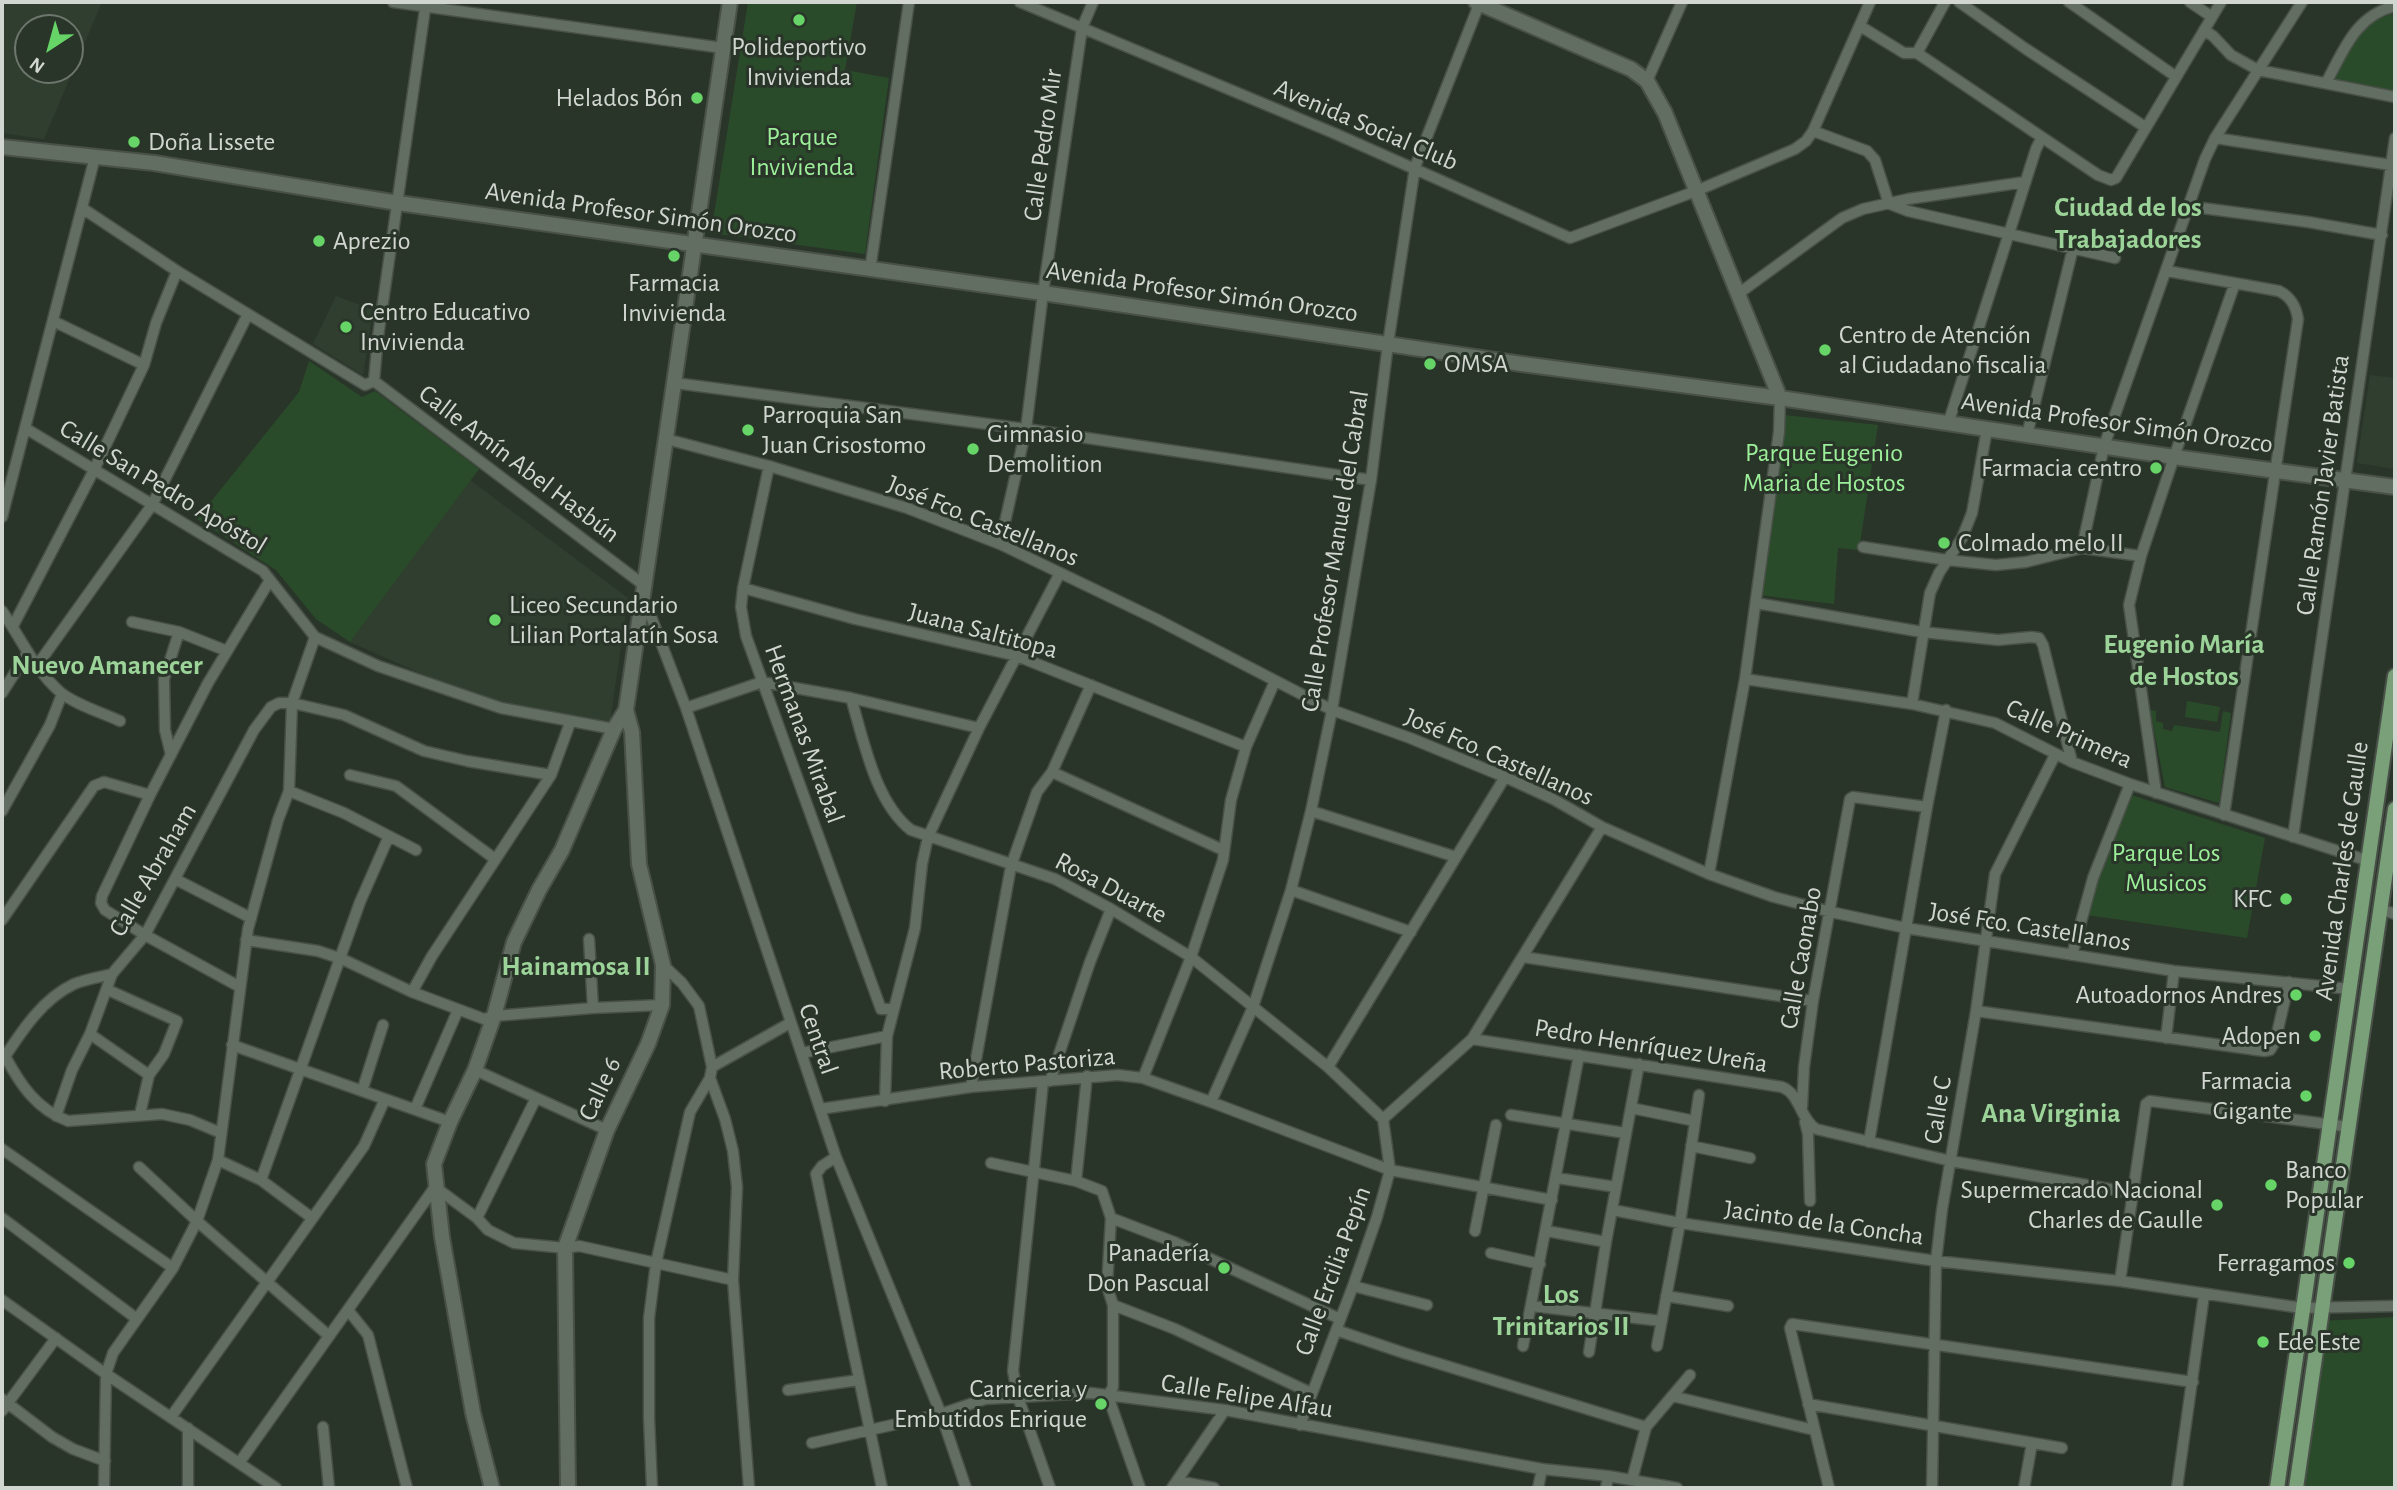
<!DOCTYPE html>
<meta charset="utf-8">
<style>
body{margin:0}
#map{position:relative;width:2397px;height:1490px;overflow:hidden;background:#2a352a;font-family:"Alegreya Sans",sans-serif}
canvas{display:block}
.frame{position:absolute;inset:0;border:4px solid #d1d7d0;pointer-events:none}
.north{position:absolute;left:14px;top:14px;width:70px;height:70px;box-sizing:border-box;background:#2a352a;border:2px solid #6d766c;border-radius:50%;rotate:216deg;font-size:19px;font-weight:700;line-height:28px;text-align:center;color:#d1d7d0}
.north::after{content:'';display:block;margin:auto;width:24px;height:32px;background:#66d466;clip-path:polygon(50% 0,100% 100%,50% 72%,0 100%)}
</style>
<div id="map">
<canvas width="2397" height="1490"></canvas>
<div class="frame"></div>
<div class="north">N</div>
</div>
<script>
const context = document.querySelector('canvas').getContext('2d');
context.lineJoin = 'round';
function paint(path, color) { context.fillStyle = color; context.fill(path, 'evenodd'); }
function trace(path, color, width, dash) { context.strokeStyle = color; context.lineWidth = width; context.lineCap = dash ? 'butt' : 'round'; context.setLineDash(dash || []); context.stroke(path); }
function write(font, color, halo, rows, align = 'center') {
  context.font = font + ' "Alegreya Sans",sans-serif'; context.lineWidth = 6; context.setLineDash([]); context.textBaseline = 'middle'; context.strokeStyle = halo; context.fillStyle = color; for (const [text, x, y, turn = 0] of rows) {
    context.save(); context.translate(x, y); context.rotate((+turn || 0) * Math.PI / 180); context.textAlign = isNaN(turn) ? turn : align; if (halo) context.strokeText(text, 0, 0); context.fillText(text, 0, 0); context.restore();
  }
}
const built = new Path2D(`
 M2,2H102L44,139L2,133ZM28,28H70V70H28Z
 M336,296L373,310L363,375L313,344Z
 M2370,375L2395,378V469L2357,463Z
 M470,480L628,598L610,722L539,716L472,696L350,642Z`);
const green = new Path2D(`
 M748,2H857L845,70L889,78L865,254L711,233Z
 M2395,14V98L2332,87L2354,35L2379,16Z
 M309,361L362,397L375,391L479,469L350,642L316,619L276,570L197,519L299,392Z
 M1784,415L1878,425L1859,550L1838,548L1834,604L1758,595Z
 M2187,701L2220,707L2217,722L2185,717Z
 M2150,710L2156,711V721L2163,723V729L2172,731L2174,725L2220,732L2223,711L2231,713L2219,803L2165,787Z
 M2128,794L2265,838L2247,938L2087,915L2096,881Z
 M2395,1317V1488H2299L2323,1321Z`);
const street = new Path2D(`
 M393,2L723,48
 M1020,2L1336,134L1570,238L1696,191L1795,149L1806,141L1813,131L1870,2
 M1959,2L2026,49L2145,127
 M2069,2L2175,76
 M2190,2L2212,17
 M1860,26L1904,53H1917
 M2204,30L2213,36L2231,55L2258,70L2395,97
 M1917,53L2098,175L2111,180L2116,178L2221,2
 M1917,53L1945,2
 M1647,81L1682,2
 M2326,83C2344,50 2355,16 2395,6
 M1813,131L1867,151L1875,160L1889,204
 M2215,138L2391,165
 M1890,204L1908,211L2115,258
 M2187,206L2308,222L2382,235
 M82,208L177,271L365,385L374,381L645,586
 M870,270L909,2
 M2167,271L2279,291C2291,297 2296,306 2298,319L2224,815
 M1738,294L1842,218L1863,209L1908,199L2025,182
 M53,321L144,365
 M374,381L378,337L426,2
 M675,383L1026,429L1371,480
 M1948,424L2036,149L2042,137
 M25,428L263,571L315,637L378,666L501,708L614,729
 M2027,435L2073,248
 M666,439L769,466L907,508L1000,544L1156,619L1332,710L1410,738L1505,777L1553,799L1602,827L1709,874L1774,897L1831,912L1906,928L1986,941L2174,971L2350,989
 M769,466L743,588L741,607L746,636L881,1009H894
 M2,517L95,157
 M1000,544L1026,429L1043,293L1082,28L1093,2
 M1863,547L1947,560L1996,565L2026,562L2082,548L2141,556
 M2082,548L2104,446L2205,159L2215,138L2302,2
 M743,588L855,619L1017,656L1246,747
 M644,598L686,708L836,1157L941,1414L966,1488
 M1756,603L1922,632L1998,640L2031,637L2039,638L2043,645L2072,762
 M2,611C21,638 34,669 60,692C74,704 103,713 120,721
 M132,622L179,632L227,651
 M13,626L94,470L144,365L156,323L177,271
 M36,667L152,505L248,314
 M1745,679L1912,704L1995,723L2072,762L2130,784L2369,861
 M2,693L28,652
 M851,698C864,741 875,802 911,830L1055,879L1111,909L1191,957L1328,1067L1383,1119
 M1912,704L1930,593L1939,573L1962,538L1972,513L1987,429
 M686,708L762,682L851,698L979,728
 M171,755L165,730L164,679L179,632
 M1052,772L1223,850
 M350,775L396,786L495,859
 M289,791L344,813L416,850
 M2156,793L2129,605L2141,556L2174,457L2235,283
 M2,811L50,725L62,694
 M1311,811L1456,857
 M2293,837L2395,138
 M1709,874L1745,679L1779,432L1780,398
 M175,879L251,918
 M1291,890L1411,932
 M2380,909L2395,914
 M2,920L94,786L104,782L150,795
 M589,939L593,1008
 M246,940L318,951L342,959L412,992L484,1019L494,1016L593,1008L662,1005
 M2072,955L2093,878L2130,784
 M1523,957L1813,1001
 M240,987L145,935L105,910L101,903L102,896L150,795L208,683L270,580
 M108,990L177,1021L164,1054L149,1075L140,1114
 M412,992L432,956L551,775L570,723
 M1976,1011L2264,1051L2270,1050L2275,1042L2289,982
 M90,1034L149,1075
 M2166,1038L2174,971
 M1472,1039L1782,1087C1800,1094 1800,1119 1816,1129L1951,1161L2132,1193
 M232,1045L450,1122
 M802,1053L887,1036
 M5,1056C20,1084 36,1109 68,1121L162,1114L190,1120L221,1133
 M2,1061C21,1032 42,999 74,984C85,979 100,977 112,974
 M712,1067L790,1023
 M1328,1067L1505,777
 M475,1070L607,1130
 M710,1078L725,1119L733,1151L737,1187L733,1280L749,1488
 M1143,1078L1191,957L1223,860L1231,800L1246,747L1275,681
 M1050,1081L1090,962L1111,909
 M1043,1082L1013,1371L1018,1397L1050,1488
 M971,1087L1011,866L1037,792L1052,772L1091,685
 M362,1091L383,1025
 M885,1101L887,1036L915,928L922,864L928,837L979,728L1060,573
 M1211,1102L1253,1007L1291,890L1311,811L1332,710L1371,480L1388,344L1415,167L1480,2
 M1802,1107L1804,1067L1813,1001L1850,799L1853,797L1927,807
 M1631,1108L1695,1121
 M415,1109L458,1010
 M820,1109L971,1087L1118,1075L1143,1078L1211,1102L1390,1170L1552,1200
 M1511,1115L1625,1133
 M56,1116L72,1070L90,1034L112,974L145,935L254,730L271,707L279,703H292L344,715L424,751L467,761L551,775
 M1805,1122L1808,1134L1810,1201
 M1869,1142L1927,807L1946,710
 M1691,1146L1750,1158
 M2,1149L173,1268
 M836,1157L822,1166L816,1174L882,1488
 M218,1160L261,1180L312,1218
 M991,1163L1076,1181L1102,1191L1111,1218L1107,1286L1113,1305V1387L1108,1396L1140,1488
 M139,1167L197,1221L329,1336
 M1557,1178L1616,1187
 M261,1180L360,902L389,836
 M1076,1181L1087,1076
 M1613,1210L1680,1223L1936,1261L2120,1281L2302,1308L2395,1306
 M2,1218L137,1319
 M477,1218L536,1098
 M1111,1218L1174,1242L1340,1319
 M1475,1231L1496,1125
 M1547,1231L1606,1242
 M1491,1253L1540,1264
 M2120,1281L2146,1104L2150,1101L2350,1127
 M1353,1286L1427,1305
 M1666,1296L1728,1306
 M2,1300L106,1374L276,1488
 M1113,1305L1175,1329L1311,1393
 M1531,1306L1662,1321
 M348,1310L368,1335L407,1488
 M1336,1330L1404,1353L1646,1427
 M1523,1346L1579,1055
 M1657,1346L1680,1223L1699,1095
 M1589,1352L1606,1242L1639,1064
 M788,1390L859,1380
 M1672,1396L1814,1430
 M2,1399L52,1437L73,1449L105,1461
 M1808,1404L2062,1448
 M2,1411L56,1338
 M171,1417L364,1146L385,1099
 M1300,1425L1353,1286L1377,1217L1390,1170L1383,1119L1472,1039L1602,827
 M323,1427L329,1488
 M812,1443L941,1414L985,1399L1091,1393L1225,1410L1542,1469L1608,1476L1677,1488
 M239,1463L435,1187L477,1218L488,1230L514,1243L565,1248L579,1246L733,1280
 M1632,1480L1646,1427L1690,1375
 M1177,1481L1214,1488
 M104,1488L106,1374L113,1353L173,1268L197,1221L218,1160L248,929L278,820L289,791L292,703L315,637
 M188,1488V1428
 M652,1488L649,1418V1318L656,1263L690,1112L710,1078L712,1067L699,1006L682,983L663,965
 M1172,1488L1225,1410
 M1538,1488L1542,1469
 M1606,1488L1608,1476
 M1829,1488L1790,1328L1792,1324L2193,1382
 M1932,1488L1936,1261L1942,1210L1976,1011L1995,874L2055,755
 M2024,1488L2032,1443
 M2177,1488L2204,1295`);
const secondary = new Path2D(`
 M1476,2L1631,69L1647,81L1665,113L1780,398
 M2,147L154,163L398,203L1043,293L1522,364L1780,398L2174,457L2395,487
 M492,1488L473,1413L442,1237L434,1164L450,1122L475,1070L494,1016L514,942L539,890L562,850L614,729L626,710L730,2
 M568,1488L565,1248L607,1130L648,1044L662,1005L663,965L639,864L632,732L626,710`);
const primary = new Path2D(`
 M2277,1488L2395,676
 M2296,1488L2395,809`);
const markers = [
 [799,20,7,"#66d466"],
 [697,98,7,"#66d466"],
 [134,142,7,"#66d466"],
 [319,241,7,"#66d466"],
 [674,256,7,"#66d466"],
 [346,327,7,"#66d466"],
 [1825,350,7,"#66d466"],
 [1430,364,7,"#66d466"],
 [748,430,7,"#66d466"],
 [973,449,7,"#66d466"],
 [2156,468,7,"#66d466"],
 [1944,543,7,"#66d466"],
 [495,620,7,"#66d466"],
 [2286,899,7,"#66d466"],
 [2296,995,7,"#66d466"],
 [2315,1036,7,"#66d466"],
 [2306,1096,7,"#66d466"],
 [2271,1185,7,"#66d466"],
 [2217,1205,7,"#66d466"],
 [2349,1263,7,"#66d466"],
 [1224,1268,7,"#66d466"],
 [2263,1342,7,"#66d466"],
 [1101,1404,7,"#66d466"]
];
const poiNames = [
 ["Polideportivo",799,47,"center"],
 ["Invivienda",799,77,"center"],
 ["Helados Bón",683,98,"right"],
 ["Doña Lissete",148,142],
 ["Aprezio",333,241],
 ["Farmacia",674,283,"center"],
 ["Invivienda",674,313,"center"],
 ["Centro Educativo",360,312],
 ["Invivienda",360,342],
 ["Centro de Atención",1839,335],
 ["al Ciudadano fiscalia",1839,365],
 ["OMSA",1444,364],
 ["Parroquia San",762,415],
 ["Juan Crisostomo",762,445],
 ["Gimnasio",987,434],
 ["Demolition",987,464],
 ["Farmacia centro",2142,468,"right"],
 ["Colmado melo II",1958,543],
 ["Liceo Secundario",509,605],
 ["Lilian Portalatín Sosa",509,635],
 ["KFC",2272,899,"right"],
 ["Autoadornos Andres",2282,995,"right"],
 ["Adopen",2301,1036,"right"],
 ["Farmacia",2292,1081,"right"],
 ["Gigante",2292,1111,"right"],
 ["Banco",2285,1170],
 ["Popular",2285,1200],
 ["Supermercado Nacional",2203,1190,"right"],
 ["Charles de Gaulle",2203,1220,"right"],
 ["Panadería",1210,1253,"right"],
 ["Don Pascual",1210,1283,"right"],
 ["Ferragamos",2335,1263,"right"],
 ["Ede Este",2277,1342],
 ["Carniceria y",1087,1389,"right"],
 ["Embutidos Enrique",1087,1419,"right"]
];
const streetNames = [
 ["Avenida Social Club",1366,125,23],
 ["Calle Pedro Mir",1043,145,-82],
 ["Avenida Profesor Simón Orozco",641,213,8],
 ["Avenida Profesor Simón Orozco",1202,292,8],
 ["Avenida Profesor Simón Orozco",2117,423,8],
 ["Calle Amín Abel Hasbún",519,464,37],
 ["Calle Ramón Javier Batista",2323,485,-82],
 ["Calle San Pedro Apóstol",163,487,31],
 ["José Fco. Castellanos",983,521,22],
 ["Calle Profesor Manuel del Cabral",1335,551,-81],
 ["Juana Saltitopa",983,631,15],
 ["Hermanas Mirabal",804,734,70],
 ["Calle Primera",2069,734,24],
 ["José Fco. Castellanos",1499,757,24],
 ["Calle Abraham",153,870,-60],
 ["Avenida Charles de Gaulle",2342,871,-82],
 ["Rosa Duarte",1111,888,28],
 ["José Fco. Castellanos",2030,927,9],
 ["Calle Caonabo",1801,958,-80],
 ["Central",818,1039,71],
 ["Pedro Henríquez Ureña",1651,1046,9],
 ["Roberto Pastoriza",1027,1064,-5],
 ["Calle 6",600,1089,-65],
 ["Calle C",1938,1110,-81],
 ["Jacinto de la Concha",1824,1223,8],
 ["Calle Ercilia Pepín",1333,1271,-70],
 ["Calle Felipe Alfau",1247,1396,9]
];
const parkNames = [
 ["Parque",802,137],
 ["Invivienda",802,167],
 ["Parque Eugenio",1824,453],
 ["Maria de Hostos",1824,483],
 ["Parque Los",2166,853],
 ["Musicos",2166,883]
];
const neighbourhoodNames = [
 ["Ciudad de los",2128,208],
 ["Trabajadores",2128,240],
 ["Eugenio María",2184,645],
 ["de Hostos",2184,677],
 ["Nuevo Amanecer",107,666],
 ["Hainamosa II",576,967],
 ["Ana Virginia",2051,1114],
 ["Los",1561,1295],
 ["Trinitarios II",1561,1327]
];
paint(built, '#2f3e2e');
paint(green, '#2a4b29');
trace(street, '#485047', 13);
trace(secondary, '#485047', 18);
trace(primary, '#485047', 18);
trace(street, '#626e62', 10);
trace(secondary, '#626e62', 14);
trace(primary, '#7aa079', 14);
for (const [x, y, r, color] of markers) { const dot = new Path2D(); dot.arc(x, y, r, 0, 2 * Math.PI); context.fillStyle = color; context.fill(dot); trace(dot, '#2a352a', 2.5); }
write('26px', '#d1d7d0', '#2a352a', poiNames, 'left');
write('26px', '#d1d7d0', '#2a352a', streetNames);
write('26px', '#9cef99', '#2a352a', parkNames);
write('bold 28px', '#9bd398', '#2a352a', neighbourhoodNames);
</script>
